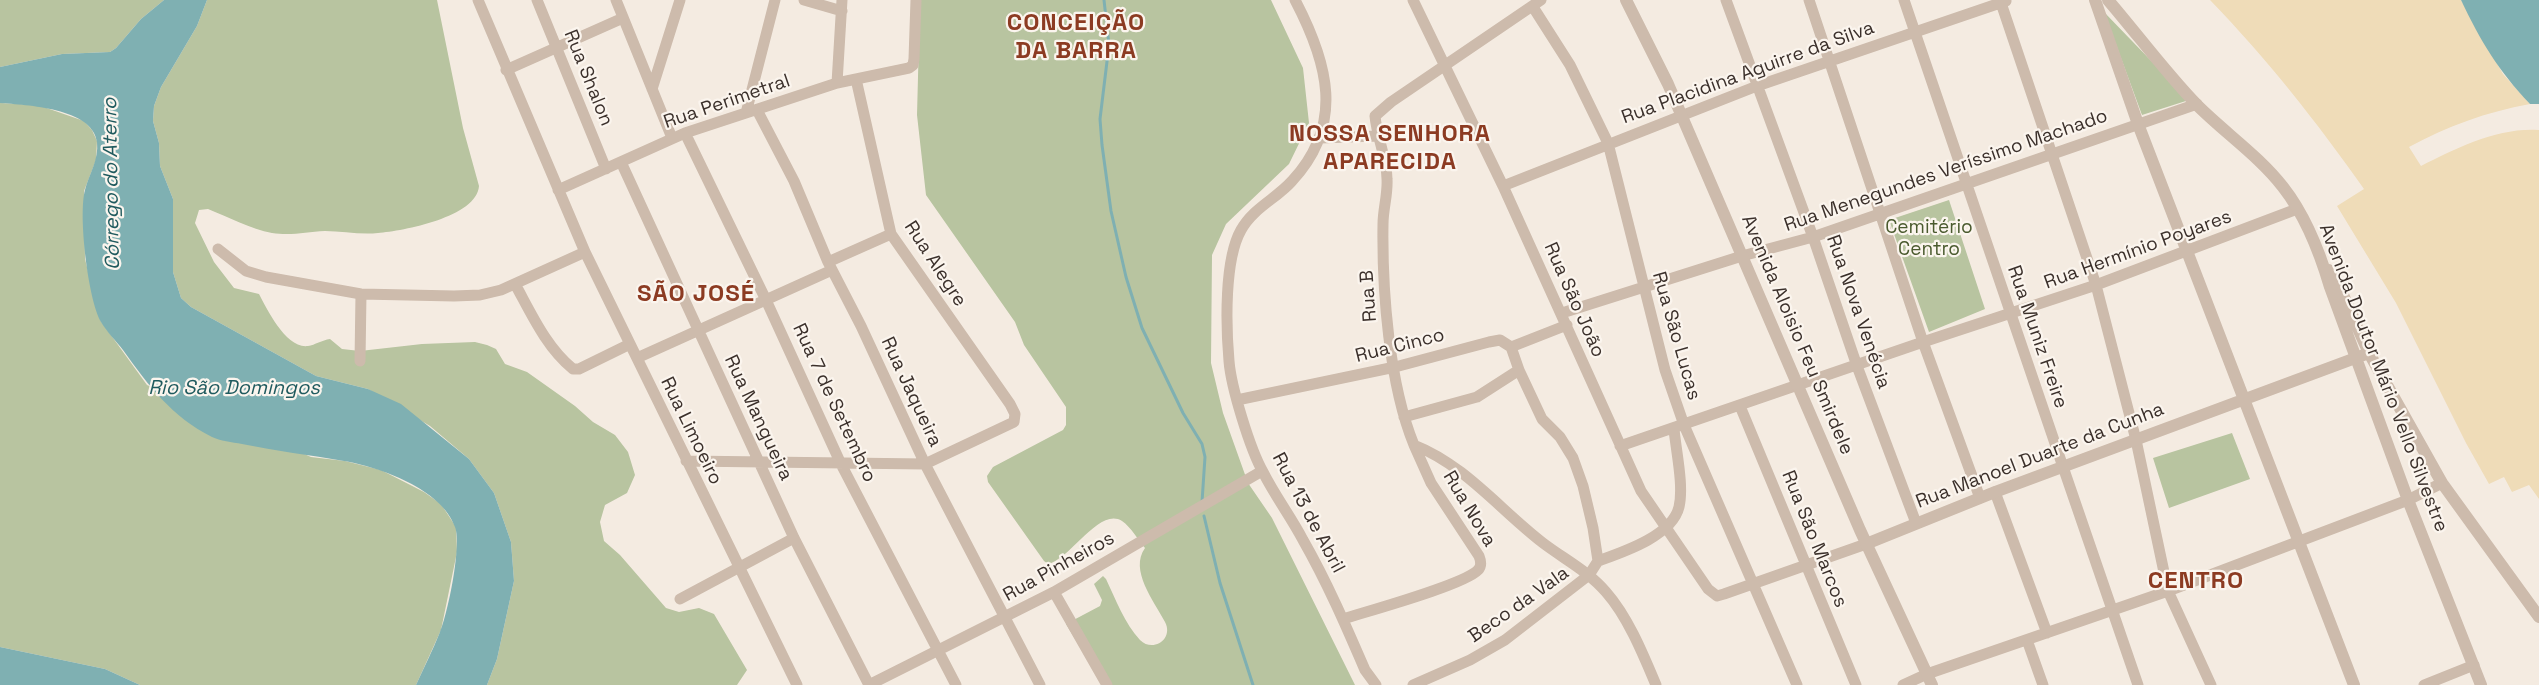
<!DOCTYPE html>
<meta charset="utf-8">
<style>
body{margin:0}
canvas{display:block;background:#f4ebe1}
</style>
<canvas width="2539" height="685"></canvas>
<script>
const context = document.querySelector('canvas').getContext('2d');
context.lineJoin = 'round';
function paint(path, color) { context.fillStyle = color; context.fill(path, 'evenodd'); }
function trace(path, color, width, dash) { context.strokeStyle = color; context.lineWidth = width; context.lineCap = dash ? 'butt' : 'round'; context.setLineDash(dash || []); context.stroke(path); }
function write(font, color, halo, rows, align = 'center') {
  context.font = font + ' "Space Grotesk",sans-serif'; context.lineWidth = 4.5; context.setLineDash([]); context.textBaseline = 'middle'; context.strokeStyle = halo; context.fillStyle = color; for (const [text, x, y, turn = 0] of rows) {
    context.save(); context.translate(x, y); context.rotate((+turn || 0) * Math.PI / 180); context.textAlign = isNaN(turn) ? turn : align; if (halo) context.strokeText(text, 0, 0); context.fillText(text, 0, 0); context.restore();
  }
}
const green = new Path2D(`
 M0,0H164L141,19L116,48L110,52L62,54L0,67Z
 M207,0H437L463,128L479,186C477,217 403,231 378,233C361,235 342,231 325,231C306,232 291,236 272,233C251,229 228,217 208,209L199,210L195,223L214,262L234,288L259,294C267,309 286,349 308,346C315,345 322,340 330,339L342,349L360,351L422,344L475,342L487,345L496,349L505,364L527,372L575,406L593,422L615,435L628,452L635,475L627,493L605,505L600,522L604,541L620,555L666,608L679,612L699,608L714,614L747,670L737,685H487L497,659L514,581L511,542L494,493L469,459L430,426L368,389L316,376L191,307L181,298L173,272V199L160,166L159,143L153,121L154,106L161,87L197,26Z
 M920,0H1271L1303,68L1309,123L1289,164L1226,224L1212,255L1211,363L1223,413L1248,483L1272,518L1355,685H1103L1066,624L1100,606L1102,600L1094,584L1103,576L1106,579C1115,598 1125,624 1140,640C1153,653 1174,639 1165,622C1154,601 1129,570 1145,548C1138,540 1131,527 1122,521C1099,507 1071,559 1048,564L1044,561L988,482L987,476L993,467L1063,430L1066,425V407L1024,345L1015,322L926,195L917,115Z
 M2104,12L2189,100L2142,115Z
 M0,103L38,105L84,121L92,130L97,141L96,160L84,191L85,259L100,320L147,385L311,457L345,461L381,470L424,492L441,504L456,527L457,552L441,630L416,685H140L105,669L0,647Z
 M1949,200L1985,309L1929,332L1889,220Z
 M2232,433L2250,479L2169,508L2153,458Z`);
const sand = new Path2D(`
 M2210,0H2461L2503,74L2530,104C2486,112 2448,126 2409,147L2421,166C2456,148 2499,127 2539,130V499L2529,485L2512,492L2504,477L2489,484L2466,443L2396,303L2337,206L2364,189C2316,121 2268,60 2210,0Z`);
const water = new Path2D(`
 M164,0H207L197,26L161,87L154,106L153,121L159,143L160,166L173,199V272L181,298L191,307L316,376L368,389L401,404L469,459L494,493L511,542L514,581L497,659L487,685H416C424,667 433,650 440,632C448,613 462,545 455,527C442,489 379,467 344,461C310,455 276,451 242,444C232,442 220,441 212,437C172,417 148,385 123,350C116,341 107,332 101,322C88,299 78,215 85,190C89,174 99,160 97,142C93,108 26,105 0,103V67L62,54L110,52L116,48L141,19Z
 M2461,0H2539V104H2530C2498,70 2481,42 2461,0Z
 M0,647L105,669L140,685H0Z`);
const stream = new Path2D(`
 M1104,0L1109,45L1100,119L1102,145L1111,211L1126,277L1142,328L1183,413L1202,444L1205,457L1202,502
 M1204,516L1220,583L1253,685`);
const minor = new Path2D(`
 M478,0L585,252L797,685
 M537,0L606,169
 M616,0L672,138
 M804,0L842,11
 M1295,0C1328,63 1345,124 1292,181C1276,199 1253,208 1241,230C1224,260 1226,327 1229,361C1231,387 1250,449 1263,472C1275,496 1291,517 1303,540C1327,582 1346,626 1365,670L1376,685
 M1413,0L1503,186L1641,491L1708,589L1717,596L1724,594L1866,544
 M1541,0L1391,102L1375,116C1377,138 1387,159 1387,179C1388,194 1383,209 1383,224C1382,290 1389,384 1414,445C1465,465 1500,510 1543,543C1564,559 1588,571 1606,592C1628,617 1643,654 1656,685
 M1726,0L1813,237L1857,366L1916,523
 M1809,0L1923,342L1980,498
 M1904,0C1982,228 2059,457 2138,685
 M2000,0L2096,285L2136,440L2168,591L2211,685
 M1533,7L1570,65L1608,143L1665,370L1684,425L1797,685
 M506,70L623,18
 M837,83L842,0
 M652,89L680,0
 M757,110L794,181L828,262L861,326L925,464L1040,685
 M746,113L775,0
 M685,133L766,300L841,464L956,685
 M1321,138L1376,136
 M621,162L794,538L869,685L1054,592L1262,471
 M1503,186L1757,86L2006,1
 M558,190L685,133L837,83L909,68L913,65L914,59L916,0
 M218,249L246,271L266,277L361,294L454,296L480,295L501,290L585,252
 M828,262L891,234
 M515,284C531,313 546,347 573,369H579L630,344
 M1562,313L1742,256L1813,237L2197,104
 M637,358L832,270
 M360,361L361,294
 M1237,400L1395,367L1489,342L1500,340L1511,347L1567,325
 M1740,406L1856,685
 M1404,417L1477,397L1519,370
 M1620,446L1923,342L2096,285L2297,209
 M686,461L925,464L1014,422L1015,414L1010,404L891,234L856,79
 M1995,492L2047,633
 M1598,561C1623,552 1672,536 1679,507C1684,486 1676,451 1674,429
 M1054,592L1107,685
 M680,599L794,538
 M1343,619C1368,611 1464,585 1478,570C1482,566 1481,561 1479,556L1431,483L1414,445
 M2027,640L2043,685
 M1413,685L1470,660L1505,640L1589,575L1598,561L1593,528L1583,486L1573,458L1560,437L1542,419L1519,370L1511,347
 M1903,685L1927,674L2168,591L2408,500L2442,483
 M2424,685L2474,665`);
const tertiary = new Path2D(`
 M1626,0L1668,84L1860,530L1932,685
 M2095,0L2138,124L2354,685
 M2108,0C2138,35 2166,73 2197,105C2225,133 2259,156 2283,187C2305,215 2320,253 2330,287L2408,500L2481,685
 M2329,270L2339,286L2369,353L2442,483L2539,617
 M1866,544L1995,492L2369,353`);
const streetNames = [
 ["Rua Placidina Aguirre da Silva",1748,73,-20],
 ["Rua Shalon",588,78,68],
 ["Rua Perimetral",727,102,-19],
 ["Rua Menegundes Veríssimo Machado",1946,171,-19],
 ["Rua Hermínio Poyares",2138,250,-20],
 ["Rua Alegre",935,264,57],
 ["Rua B",1369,296,-94],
 ["Rua São João",1574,300,66],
 ["Rua Nova Venécia",1858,312,71],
 ["Avenida Aloisio Feu Smirdele",1797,335,67],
 ["Rua São Lucas",1676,336,74],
 ["Rua Muniz Freire",2037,337,71],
 ["Rua Cinco",1400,346,-14],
 ["Avenida Doutor Mário Vello Silvestre",2383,378,69],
 ["Rua Jaqueira",911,392,65],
 ["Rua 7 de Setembro",834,403,65],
 ["Rua Mangueira",758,418,65],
 ["Rua Limoeiro",691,431,64],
 ["Rua Manoel Duarte da Cunha",2040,456,-21],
 ["Rua Nova",1469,509,59],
 ["Rua 13 de Abril",1308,513,62],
 ["Rua São Marcos",1814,539,68],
 ["Rua Pinheiros",1059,567,-29],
 ["Beco da Vala",1519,605,-35]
];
const parkNames = [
 ["Cemitério",1929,228],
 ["Centro",1929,250]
];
const waterNames = [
 ["Córrego do Aterro",112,184,-91],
 ["Rio São Domingos",234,389]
];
const districtNames = [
 ["CONCEIÇÃO",1076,23],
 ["DA BARRA",1076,51],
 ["NOSSA SENHORA",1390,134],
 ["APARECIDA",1390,162],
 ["SÃO JOSÉ",696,294],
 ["CENTRO",2196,581]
];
paint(green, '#b8c4a0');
paint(sand, '#efdcb8');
paint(water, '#7fb0b2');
trace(stream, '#7fb0b2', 3);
trace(minor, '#cdbbac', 11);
trace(tertiary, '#cdbbac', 12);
write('19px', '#3b302b', '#fbf5ee', streetNames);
write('19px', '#4a5a2e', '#fbf5ee', parkNames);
write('italic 20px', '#1f5a5e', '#fbf5ee', waterNames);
context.letterSpacing = '1px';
write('bold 24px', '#8c3b22', '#fbf5ee', districtNames);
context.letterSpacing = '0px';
</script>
